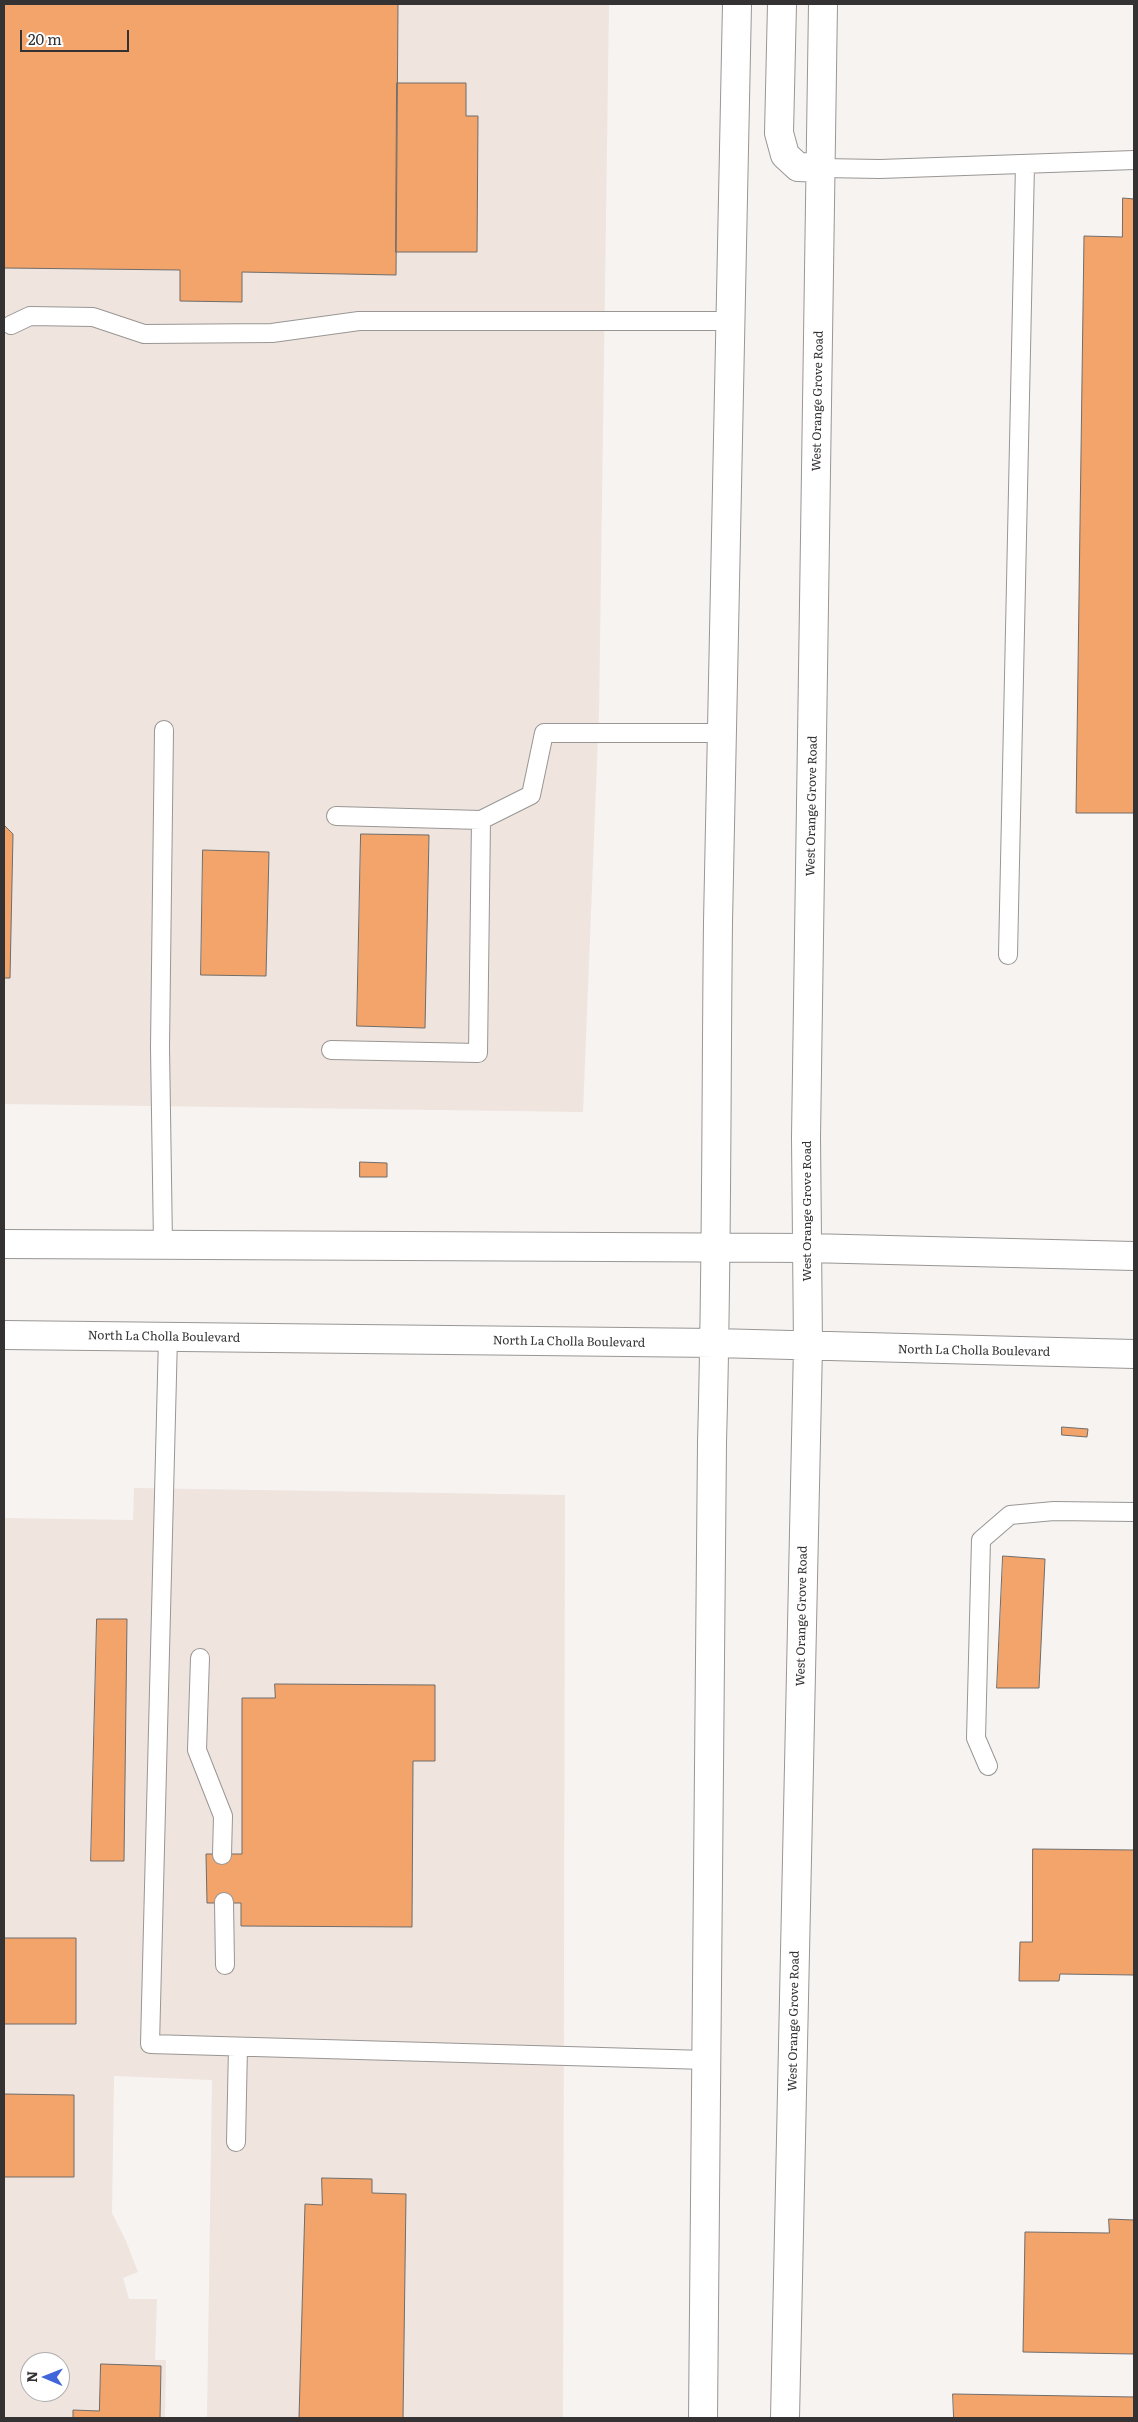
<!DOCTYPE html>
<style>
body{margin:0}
#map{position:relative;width:1138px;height:2422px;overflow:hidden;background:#f6f3f1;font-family:Literata,serif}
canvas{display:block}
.frame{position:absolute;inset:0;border:5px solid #343232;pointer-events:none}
.north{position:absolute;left:20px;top:2352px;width:50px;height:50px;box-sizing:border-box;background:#fff;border:1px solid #aeadad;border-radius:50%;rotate:271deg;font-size:14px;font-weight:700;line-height:20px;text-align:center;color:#343232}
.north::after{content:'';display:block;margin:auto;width:18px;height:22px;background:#3f67d9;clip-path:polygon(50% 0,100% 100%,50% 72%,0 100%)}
.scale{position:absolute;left:20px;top:30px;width:109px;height:22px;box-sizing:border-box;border:2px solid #343232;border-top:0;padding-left:6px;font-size:15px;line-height:18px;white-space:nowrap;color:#343232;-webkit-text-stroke:4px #fff;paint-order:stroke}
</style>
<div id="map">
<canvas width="1138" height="2422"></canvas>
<div class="frame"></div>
<div class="north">N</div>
<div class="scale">20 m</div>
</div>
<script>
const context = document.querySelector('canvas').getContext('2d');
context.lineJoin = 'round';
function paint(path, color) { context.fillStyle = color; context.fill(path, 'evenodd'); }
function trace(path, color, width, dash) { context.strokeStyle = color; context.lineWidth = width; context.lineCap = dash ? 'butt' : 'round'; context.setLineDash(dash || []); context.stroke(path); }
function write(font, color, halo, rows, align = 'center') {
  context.font = font + ' Literata,serif'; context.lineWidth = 4.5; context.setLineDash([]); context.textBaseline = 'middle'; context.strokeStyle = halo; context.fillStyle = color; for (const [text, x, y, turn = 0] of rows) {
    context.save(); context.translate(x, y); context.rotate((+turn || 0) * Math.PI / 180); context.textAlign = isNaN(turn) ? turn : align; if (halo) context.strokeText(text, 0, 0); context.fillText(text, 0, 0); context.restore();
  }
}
const built = new Path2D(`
 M4,4H609L599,712L583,1112L4,1104Z
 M134,1488L565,1495L563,2418H207L212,2080L114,2076L112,2213L126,2241L138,2272L123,2278L129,2299H157L155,2360H166L165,2418H4V1518L133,1520ZM30,2362H60V2392H30Z`);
const building = new Path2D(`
 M4,4H398L396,275L242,272V302L180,301V270L4,268Z
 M397,83H466V116H478L477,252H396Z
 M1123,198L1134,199V813H1076L1084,236L1122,237Z
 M4,825L13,834L10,978H4Z
 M361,834L429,835L425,1028L357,1026Z
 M203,850L269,852L266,976L201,975Z
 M360,1162L387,1163V1177H360Z
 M1062,1427L1088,1429L1087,1437L1062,1435Z
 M1003,1556L1045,1559L1039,1688H997Z
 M97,1619H127L124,1861H91Z
 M275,1684L435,1685V1761H413L412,1927L241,1926V1903H207L206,1854H242V1698H275Z
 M1033,1849L1134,1850V1975L1060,1974L1059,1981H1019L1020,1942H1032Z
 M4,1938H76V2024H4Z
 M4,2094L74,2095V2177H4Z
 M322,2178L372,2179V2193L406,2194L403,2418H299L305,2204L322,2205Z
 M1109,2219L1134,2220V2354L1023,2352L1025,2232L1109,2233Z
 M101,2364L161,2366L160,2418H73V2410L99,2411Z
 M953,2394L1134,2397V2418H954Z`);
const service = new Path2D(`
 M822,168L880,169L1134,160
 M11,325L30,316L93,317L144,334L272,333L359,321H729
 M336,816L481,820
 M1008,955L1025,164
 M331,1050L478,1053L481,820L531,795L544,733H721
 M163,1244L160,1047L164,730
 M168,1337L150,2044L706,2060
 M200,1658L197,1750L223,1816L222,1855
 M988,1766L976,1738L981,1540L1010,1515L1054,1511L1134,1512
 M224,1902L225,1965
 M236,2142L238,2047`);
const primary = new Path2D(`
 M782,4L779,133L785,155L798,167L822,168
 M4,1244L807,1248L1134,1256
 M4,1335L715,1343L1134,1354
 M703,2418L712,1442C717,1269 716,1095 718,922C722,616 729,310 737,4
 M785,2418L808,1346L806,1137L823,4`);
const streetNames = [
 ["West Orange Grove Road",818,401,-89],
 ["West Orange Grove Road",812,806,-89],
 ["West Orange Grove Road",807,1211,-90],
 ["North La Cholla Boulevard",164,1337,1],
 ["North La Cholla Boulevard",569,1342,1],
 ["North La Cholla Boulevard",974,1351,1],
 ["West Orange Grove Road",802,1616,-89],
 ["West Orange Grove Road",794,2021,-89]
];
paint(built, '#efe4de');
paint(building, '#f2a46a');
trace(building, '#706d6b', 1);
trace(service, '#999694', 20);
trace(primary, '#999694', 30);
trace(service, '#fff', 18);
trace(primary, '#fff', 28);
write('12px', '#343232', '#fff', streetNames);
</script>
